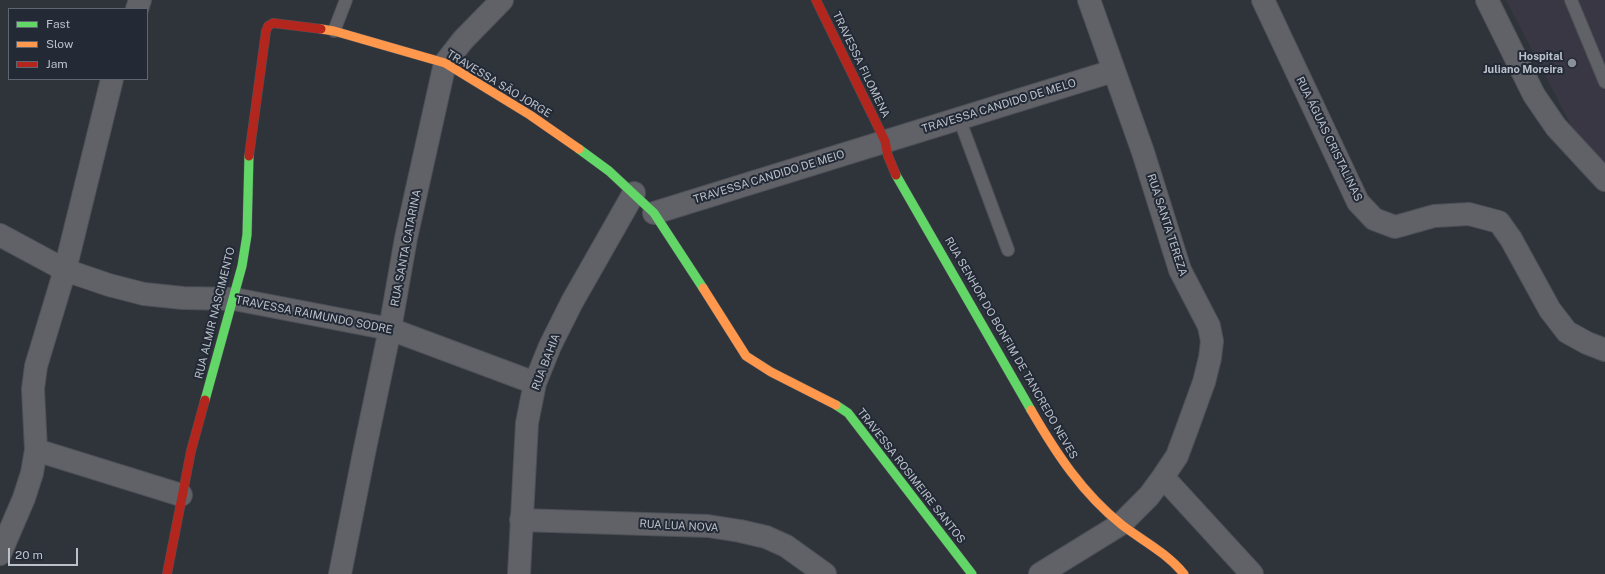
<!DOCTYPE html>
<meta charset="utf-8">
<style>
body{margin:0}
#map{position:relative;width:1605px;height:574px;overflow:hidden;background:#2f343b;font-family:"Public Sans",sans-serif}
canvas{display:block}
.legend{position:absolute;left:8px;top:8px;width:140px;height:72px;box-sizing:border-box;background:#232a36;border:1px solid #606671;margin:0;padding:5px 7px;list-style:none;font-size:12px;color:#bbc1ca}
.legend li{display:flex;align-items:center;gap:8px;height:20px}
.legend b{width:20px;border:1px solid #606671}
.scale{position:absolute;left:8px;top:548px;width:70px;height:18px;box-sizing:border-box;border:2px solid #bbc1ca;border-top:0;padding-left:5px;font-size:12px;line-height:14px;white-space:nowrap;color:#bbc1ca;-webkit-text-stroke:3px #232a36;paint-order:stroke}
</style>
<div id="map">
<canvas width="1605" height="574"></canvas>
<ul class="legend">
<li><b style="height:5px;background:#63d668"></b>Fast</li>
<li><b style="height:5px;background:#ff974d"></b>Slow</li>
<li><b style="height:5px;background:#b3261e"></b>Jam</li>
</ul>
<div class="scale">20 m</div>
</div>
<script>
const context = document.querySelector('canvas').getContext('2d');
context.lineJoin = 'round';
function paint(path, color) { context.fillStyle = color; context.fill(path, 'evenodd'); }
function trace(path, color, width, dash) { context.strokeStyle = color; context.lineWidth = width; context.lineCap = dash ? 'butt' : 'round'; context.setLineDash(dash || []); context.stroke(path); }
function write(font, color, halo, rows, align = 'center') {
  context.font = font + ' "Public Sans",sans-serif'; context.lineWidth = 4; context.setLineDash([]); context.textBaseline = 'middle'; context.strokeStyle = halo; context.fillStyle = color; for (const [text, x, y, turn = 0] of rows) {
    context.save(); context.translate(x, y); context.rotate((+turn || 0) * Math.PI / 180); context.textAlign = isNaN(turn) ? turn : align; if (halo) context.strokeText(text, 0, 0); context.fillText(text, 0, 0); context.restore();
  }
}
const medical = new Path2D(`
 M1506,0H1605V164L1572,127Z`);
const lane = new Path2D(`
 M1571,0L1605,82
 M334,31L346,0
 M959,118L1008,250`);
const street = new Path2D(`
 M1263,0L1358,202L1374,219L1395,227L1434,216L1469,214L1499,222L1511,239L1550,310L1567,332L1587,343L1605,350
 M1487,0L1534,95L1556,127L1605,180
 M137,9L140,0
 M654,213L1113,71
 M0,235L65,270L109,285L144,294L183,298L234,299L390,329L535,383
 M36,450L181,495
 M1163,477L1252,574
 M521,520L708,526L740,531L766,537L786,546L825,574
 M0,554L24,498L32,473L36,450L33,389L36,366L65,270L112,79
 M340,574L364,453L390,329L406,238L445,63L463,40L502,0
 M519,574L527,423L535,383L550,346L572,302L634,193
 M1040,574L1121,524L1149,496L1163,477L1177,456L1187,429L1204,382L1210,358L1212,341L1209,326L1180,270L1143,152L1089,0`);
const fast = new Path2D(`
 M579,149L609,171L654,213L703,288
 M896,175L1031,410
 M205,400L242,266L247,235L249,156
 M836,405L848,413L972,574`);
const slow = new Path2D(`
 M321,29L334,31L445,63L530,115L579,149
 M703,288L746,356L771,372L836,405
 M1031,410C1056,453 1082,493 1122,525C1143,541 1167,553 1184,574`);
const jam = new Path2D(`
 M816,0L885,141L888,156L896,175
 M249,156L266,31L268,26L273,23L321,29
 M167,574L191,451L205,400`);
const markers = [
 [1572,63,5,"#8a9098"]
];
const poiNames = [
 ["Hospital",1563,57],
 ["Juliano Moreira",1563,70]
];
const streetNames = [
 ["TRAVESSA FILOMENA",861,65,64],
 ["TRAVESSA SÃO JORGE",499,84,31],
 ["TRAVESSA CANDIDO DE MELO",999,106,-17],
 ["RUA ÁGUAS CRISTALINAS",1329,139,64],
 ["TRAVESSA CANDIDO DE MEIO",769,177,-17],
 ["RUA SANTA TEREZA",1167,225,72],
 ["RUA SANTA CATARINA",406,248,-79],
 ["RUA ALMIR NASCIMENTO",215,313,-76],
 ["TRAVESSA RAIMUNDO SODRE",314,315,11],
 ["RUA SENHOR DO BONFIM DE TANCREDO NEVES",1011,348,60],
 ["RUA BAHIA",546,362,-69],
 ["TRAVESSA ROSIMEIRE SANTOS",911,476,52],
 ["RUA LUA NOVA",679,526,3]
];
paint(medical, '#393744');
trace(lane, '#4d5056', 14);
trace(street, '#4d5056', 24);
trace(fast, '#4d5056', 10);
trace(slow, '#4d5056', 10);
trace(jam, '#4d5056', 10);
trace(lane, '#606268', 12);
trace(street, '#606268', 22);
trace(fast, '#63d668', 9);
trace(slow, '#ff974d', 9);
trace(jam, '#b3261e', 9);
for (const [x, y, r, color] of markers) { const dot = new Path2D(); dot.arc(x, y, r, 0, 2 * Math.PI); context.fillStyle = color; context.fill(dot); trace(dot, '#232a36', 1.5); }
write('bold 11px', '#bbc1ca', '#232a36', poiNames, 'right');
write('11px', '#bbc1ca', '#232a36', streetNames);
</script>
